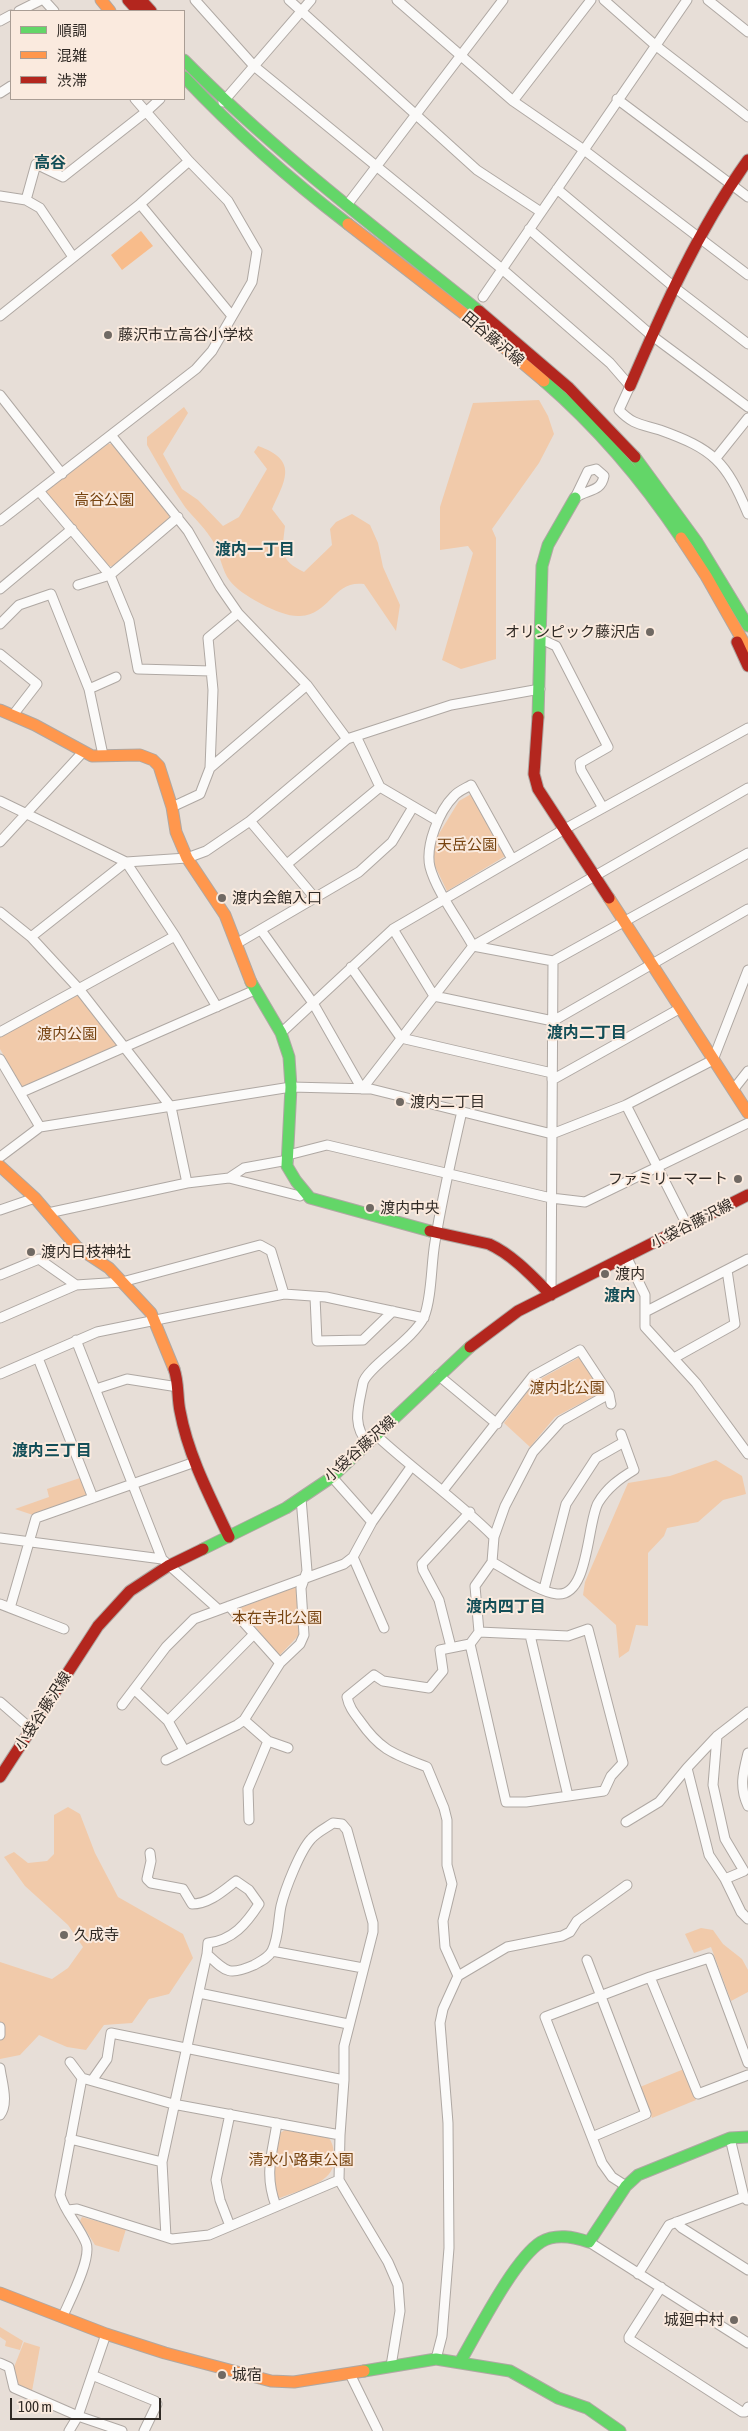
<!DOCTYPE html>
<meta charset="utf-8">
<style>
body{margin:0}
#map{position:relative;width:748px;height:2431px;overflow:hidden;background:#e7ded7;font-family:"Asap Condensed","Noto Sans JP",sans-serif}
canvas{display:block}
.legend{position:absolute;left:10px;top:10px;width:175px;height:90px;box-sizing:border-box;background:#faeade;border:1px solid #a99d94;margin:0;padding:6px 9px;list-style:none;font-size:15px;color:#302a25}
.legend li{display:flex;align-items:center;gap:10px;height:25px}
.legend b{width:25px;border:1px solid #a99d94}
.scale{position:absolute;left:10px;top:2398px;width:151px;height:22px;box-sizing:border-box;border:2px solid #302a25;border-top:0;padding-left:6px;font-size:15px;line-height:18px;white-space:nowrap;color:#302a25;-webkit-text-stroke:4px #faeade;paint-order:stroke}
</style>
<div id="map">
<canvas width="748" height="2431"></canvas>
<ul class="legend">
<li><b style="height:6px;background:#63d668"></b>順調</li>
<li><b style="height:6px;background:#ff974d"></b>混雑</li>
<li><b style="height:6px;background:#b3261e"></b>渋滞</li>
</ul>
<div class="scale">100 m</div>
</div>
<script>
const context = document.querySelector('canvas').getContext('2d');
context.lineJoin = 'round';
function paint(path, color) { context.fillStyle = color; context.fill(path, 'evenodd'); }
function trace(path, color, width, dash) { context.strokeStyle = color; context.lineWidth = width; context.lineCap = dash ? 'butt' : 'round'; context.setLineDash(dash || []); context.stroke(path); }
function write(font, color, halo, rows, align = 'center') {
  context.font = font + ' "Asap Condensed","Noto Sans JP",sans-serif'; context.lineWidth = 4; context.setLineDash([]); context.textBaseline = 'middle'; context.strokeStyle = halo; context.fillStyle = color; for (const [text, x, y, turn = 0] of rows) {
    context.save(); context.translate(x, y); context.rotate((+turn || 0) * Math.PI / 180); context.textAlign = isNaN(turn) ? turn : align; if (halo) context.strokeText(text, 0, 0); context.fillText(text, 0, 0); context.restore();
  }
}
const green = new Path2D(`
 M539,400L548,416L554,434L539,463L492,529L496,538V659L461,669L442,660L473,553L468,546L440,550V507L473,403Z
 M184,407L188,413L163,454L182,489L198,500L223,526L239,517L267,469L254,452L258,446C298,460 286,479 272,509L285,526C282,551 279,560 304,572L332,545L330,529L336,522L352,514L370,525L378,543L383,567L400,605L396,631L364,584C333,580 331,614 300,616C283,618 240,595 230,581C222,571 220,554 214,543C207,530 194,518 185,507C171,487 159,466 147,445V437Z
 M108,444H112L169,515V520L114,566H109L47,494L46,489Z
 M473,793L507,855L447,891L435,866L433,850L437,837L459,801Z
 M78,995L118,1045L22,1087L0,1049V1036Z
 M580,1357L602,1392L555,1417L530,1447L504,1423L535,1382Z
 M716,1460L742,1476L746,1494L723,1500L698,1522L667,1528L664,1536L648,1553V1626L636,1625L629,1651L619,1658L616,1625L583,1595L585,1582L628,1483L670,1476Z
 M80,1478L87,1495L33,1515L15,1509L49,1497L47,1489Z
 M300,1585L299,1635L279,1656L240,1608Z
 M68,1807L80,1814L95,1853L118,1897L183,1934L193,1958L169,1994L149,1999L132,2023L104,2025L86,2050L67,2047L39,2035L20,2055L0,2059V1962L52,1979L68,1968L83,1947L68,1925L25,1886L4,1857L14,1852L28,1863L47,1861L54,1854V1815Z
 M701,1928L713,1930L723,1944L742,1959L748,1970V1992L731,2001L711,1947L694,1953L685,1934Z
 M684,2069L696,2100L652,2118L640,2087Z
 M285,2130L329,2138C334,2146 334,2151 334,2160C334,2184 299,2190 280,2198L274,2195L272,2174L280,2133Z
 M82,2217L126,2229L119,2252L95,2245L80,2221Z
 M0,2327L23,2341L20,2350L5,2346L6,2341L0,2337Z
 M24,2342L40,2347L32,2391L18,2384L14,2367Z`);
const water = new Path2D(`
 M141,231L153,246L122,270L111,255Z`);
const street = new Path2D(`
 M44,0L54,11
 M195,0L254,66L502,269L610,363L630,386L619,410C633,425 641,424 660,430C713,449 726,461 748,514
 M289,0L477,170L541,212
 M397,0L513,101L584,150L748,275
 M604,0L655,45L748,117
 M708,0L748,32
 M19,11L41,0
 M0,21L11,15
 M0,93L11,86
 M617,99L748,197
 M513,101L591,0
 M223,102L311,0
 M557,189L674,287L748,344
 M0,196L26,200
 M140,204L232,316
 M347,205L503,0
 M529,229L651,335L748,407
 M73,257L40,208L26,200L36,164L63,177L147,111L160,99
 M483,297L687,0
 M0,316L140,204L189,161
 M0,395L62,474
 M111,435L188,531L220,587L238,613L307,685L347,739
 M716,458L748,418
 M596,469L604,476C601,493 586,489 575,498L588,471Z
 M39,491L110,575L129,621L138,669L211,671
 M0,521L196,369L212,351L252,282L257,251L228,201L189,161L135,99
 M78,585L110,575L178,517
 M0,589L72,529
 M0,624L19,605L51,594L89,689L103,755
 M541,639L556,646L608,747L580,763L581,770L603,808
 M0,654L37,684L13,715
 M89,689L116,677
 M356,736L380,787L438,821
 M210,768L307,685
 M0,801L126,862L175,936L217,1007
 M172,807L200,794L210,768L213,690L208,638L238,613
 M250,821L315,898
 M0,842L83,752
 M512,859L471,785C466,788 458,791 454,796C439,811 425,846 430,867C436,891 461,924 473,946L553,961L748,853
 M287,864L380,787
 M0,912L31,937L79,989L171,1107L187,1183
 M393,929L434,996L553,1021L748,909
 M261,930L313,1003L362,1089L473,946L748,788
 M31,937L126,862L187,858L206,851L250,821L347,739L451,705L540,689
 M236,944L359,872L392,842L413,807
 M351,967L401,1038L552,1073V1080L679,1009
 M0,1032L175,936
 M281,1033L393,929L563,830L748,728
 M0,1059L40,1127
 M733,1090L748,1071
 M20,1093L255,990
 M626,1105L688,1227
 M0,1157L40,1127L291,1087L371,1089L552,1134L626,1105L713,1060L748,970
 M229,1178L244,1168L288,1160V1155L327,1145L551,1198L585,1202L748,1123
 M0,1210L35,1198
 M48,1213L187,1183L229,1178L300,1196L304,1191
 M627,1258L645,1295V1327L696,1383L748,1454
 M0,1275L39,1259L76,1285
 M551,1295L553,961
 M315,1297L317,1341L363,1340L393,1311
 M645,1312L748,1259
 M0,1318L76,1285L122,1282L260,1245L271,1251L284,1294
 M76,1340L162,1559L219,1610
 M38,1358L93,1498
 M674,1358L735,1324L727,1270
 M0,1374L97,1332L284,1294L326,1297L424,1318
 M438,1375L497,1424
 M96,1389L127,1379L178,1387
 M377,1436C415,1471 457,1500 494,1537
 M368,1443C351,1425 359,1405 363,1383C366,1368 414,1339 424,1317C432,1297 431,1264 435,1242C442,1198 452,1155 462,1111
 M332,1477L372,1522
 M444,1489L533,1376L580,1350L609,1394L611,1404
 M0,1538L162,1559
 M353,1557L384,1628
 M492,1562C509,1571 538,1592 557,1594C589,1597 587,1523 598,1503C607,1488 619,1479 634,1470L621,1434
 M544,1589L566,1504L596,1458L624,1442
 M0,1604L64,1629
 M229,1606L280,1663
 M10,1608L36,1518L195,1462
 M588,1629L623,1763L611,1776L604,1791L526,1802H506L470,1644L479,1632L568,1636Z
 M479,1632L475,1586L492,1562L494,1537L505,1506L533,1452L561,1421L609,1394
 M530,1635L568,1796
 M451,1647L439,1600L423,1570L422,1564L470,1512
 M134,1689L168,1721L184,1750
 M0,1702L31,1729
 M122,1705L166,1647L194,1619L344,1564L353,1557L372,1522L411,1467
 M748,1712L717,1736L687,1768L709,1855L725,1879L741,1912L748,1919
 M244,1720L268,1741L288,1748
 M168,1721L254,1634
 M717,1736L713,1785L725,1839L744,1871L725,1879
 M748,1753C743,1773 739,1787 748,1806
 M166,1760L237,1725L244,1720L280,1663L300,1644L304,1635L301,1588L307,1571L301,1498
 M249,1820L248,1789L268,1741
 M626,1822L659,1802L687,1768
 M150,1853L151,1861L147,1879L151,1883L183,1889L192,1904C209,1904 223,1891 236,1881L249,1890L259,1904C246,1924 233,1940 208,1943L207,1954L162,2162L166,2237
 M272,1951L363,1968
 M207,1954C226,1972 229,1976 254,1965C261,1961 268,1958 272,1951C279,1937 278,1920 281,1906C285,1889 300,1851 311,1839C317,1832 326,1828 333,1823L342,1824L347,1830L373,1923V1932L344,2046V2080L340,2135L339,2180L388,2262L398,2285L400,2311L391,2366
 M587,1960L646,2114L592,2137
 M458,1976L507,1947L562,1936L570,1932L577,1921L627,1885
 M650,1977L698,2094L748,2075
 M199,1993L348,2024
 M0,2027V2035
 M70,2062L82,2078L173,2104L340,2135
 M0,2068C2,2083 9,2103 0,2115
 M93,2079L107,2059L111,2033L344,2080
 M730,2138L744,2197L747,2200
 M70,2139L162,2162
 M626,2186L612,2177L602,2163L545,2017L650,1977L709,1958L748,2063
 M276,2206C264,2174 272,2155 277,2123
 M68,2210L77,2209L172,2239L209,2235L339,2180
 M676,2222L682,2228L748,2270
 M230,2226L220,2200L216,2180L230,2114
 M589,2242L748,2343
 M638,2274L669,2225L744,2197
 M661,2287L629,2337V2339L742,2412H745L748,2407
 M63,2316C70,2300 92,2258 86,2243C79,2226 65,2212 60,2195L82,2078
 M436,2359L442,2336L449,2248L448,2123L440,2023L443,2009L458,1976L445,1947L443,1921L452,1884L447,1865V1820L444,1808L427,1767C394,1754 381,1751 360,1721C354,1713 349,1707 347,1697L374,1675L383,1681L429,1688L443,1671L440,1650L470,1644
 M0,2363L9,2367L14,2388L78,2416L106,2334
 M350,2374L378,2431
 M92,2375L155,2401L157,2404L144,2431
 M69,2431L78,2416L122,2431`);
const fast = new Path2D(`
 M184,60C275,152 378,230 479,311
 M184,77C235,131 289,179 348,224
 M544,381C596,426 643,481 681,538
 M635,457L697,542L748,626
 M538,717L542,566L548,545L575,498
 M251,982L281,1033L289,1057L291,1087L287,1166L296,1181L310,1198L430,1231
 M203,1549L286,1508L332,1477L470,1347
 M460,2362C477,2333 514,2259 541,2242C556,2233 574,2237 589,2242L626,2186L638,2175L730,2138L748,2137
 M364,2371L436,2359L510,2371L558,2398L587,2408L620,2431`);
const slow = new Path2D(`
 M101,0L110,11
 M348,224L463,313L544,381
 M681,538L706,576L748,650
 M0,710L35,725L92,756L140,755L153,760L159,766L172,807L176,832L187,858L225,915L251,982
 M609,898L748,1113
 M0,1166L35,1198L77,1247L109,1268L151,1313L174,1369
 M0,2293L106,2334L165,2353L271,2381L294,2382L364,2371`);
const jam = new Path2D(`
 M128,0L138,11
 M141,0L151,11
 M479,311L569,388L635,457
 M630,386C664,307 698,230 748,160
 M737,642L748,666
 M538,717L534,774L538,789L609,898
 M430,1231L489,1244C513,1255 533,1277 551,1295
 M470,1347L518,1311L748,1195
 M174,1369C179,1383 177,1397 180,1411C188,1455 210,1497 229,1537
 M0,1777L98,1626L130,1591L168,1566L203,1549`);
const markers = [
 [108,335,5,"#706963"],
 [650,632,5,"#706963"],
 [222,898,5,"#706963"],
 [400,1102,5,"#706963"],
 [738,1179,5,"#706963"],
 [370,1208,5,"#706963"],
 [31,1252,5,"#706963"],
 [605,1274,5,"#706963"],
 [64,1935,5,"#706963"],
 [734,2320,5,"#706963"],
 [222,2375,5,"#706963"]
];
const poiNames = [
 ["藤沢市立高谷小学校",118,335],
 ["オリンピック藤沢店",640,632,"right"],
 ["渡内会館入口",232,898],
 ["渡内二丁目",410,1102],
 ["ファミリーマート",728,1179,"right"],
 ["渡内中央",380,1208],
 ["渡内日枝神社",41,1252],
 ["渡内",615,1274],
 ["久成寺",74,1935],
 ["城廻中村",724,2320,"right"],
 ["城宿",232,2375]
];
const streetNames = [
 ["田谷藤沢線",493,339,40],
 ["小袋谷藤沢線",692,1224,-27],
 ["小袋谷藤沢線",360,1449,-42],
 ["小袋谷藤沢線",43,1711,-57]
];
const parkNames = [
 ["高谷公園",104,500],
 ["天岳公園",467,845],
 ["渡内公園",67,1034],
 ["渡内北公園",567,1388],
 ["本在寺北公園",277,1618],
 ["清水小路東公園",301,2160]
];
const neighbourhoodNames = [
 ["高谷",50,163],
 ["渡内一丁目",255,550],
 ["渡内二丁目",587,1033],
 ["渡内",620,1296],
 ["渡内三丁目",52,1451],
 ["渡内四丁目",506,1607]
];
paint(green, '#f1caaa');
paint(water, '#f8bc8b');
trace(street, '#afa8a3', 11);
trace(fast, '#afa8a3', 13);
trace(slow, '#afa8a3', 13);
trace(jam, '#afa8a3', 13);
trace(street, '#fbfaf9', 9);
trace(fast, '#63d668', 11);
trace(slow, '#ff974d', 11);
trace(jam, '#b3261e', 11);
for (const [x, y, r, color] of markers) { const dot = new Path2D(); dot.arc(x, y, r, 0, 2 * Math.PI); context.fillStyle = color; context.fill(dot); trace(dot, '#faeade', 2); }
write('15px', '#302a25', '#faeade', poiNames, 'left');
write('15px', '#302a25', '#faeade', streetNames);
write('15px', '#741', '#faeade', parkNames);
write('bold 16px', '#134e57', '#faeade', neighbourhoodNames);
</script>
